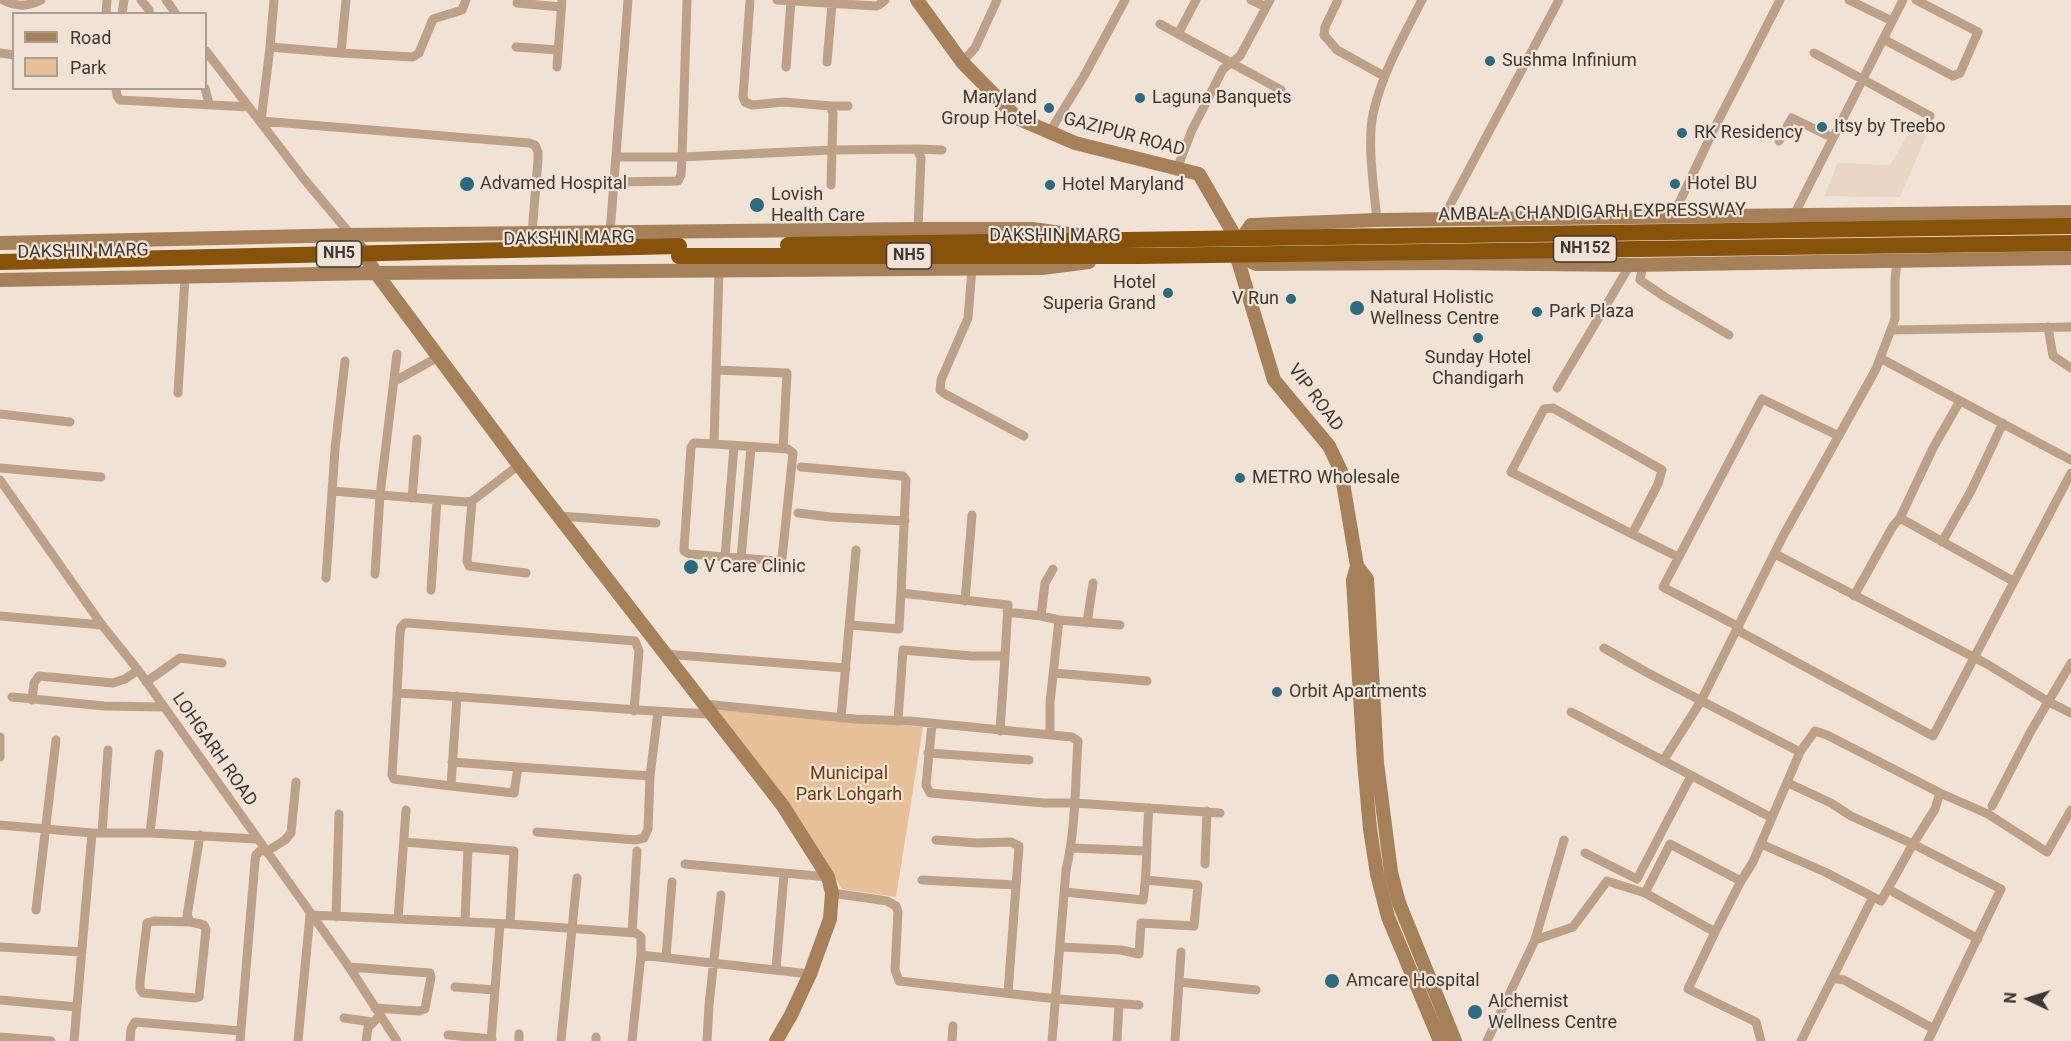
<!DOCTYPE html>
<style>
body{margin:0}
#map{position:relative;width:2071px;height:1041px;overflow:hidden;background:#f0e2d5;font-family:Roboto,sans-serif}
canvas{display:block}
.legend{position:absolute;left:12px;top:12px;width:195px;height:78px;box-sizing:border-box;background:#f0e2d5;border:2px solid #a89e94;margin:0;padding:8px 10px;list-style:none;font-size:18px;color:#3d3833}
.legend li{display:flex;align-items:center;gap:12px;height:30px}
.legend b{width:30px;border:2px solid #a89e94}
.north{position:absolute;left:1999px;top:969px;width:60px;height:60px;-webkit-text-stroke:4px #f0e2d5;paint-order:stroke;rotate:274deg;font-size:16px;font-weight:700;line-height:24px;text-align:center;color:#3d3833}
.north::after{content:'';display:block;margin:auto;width:21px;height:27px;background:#3d3833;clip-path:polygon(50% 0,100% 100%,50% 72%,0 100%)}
</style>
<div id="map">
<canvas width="2071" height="1041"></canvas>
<ul class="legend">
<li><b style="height:8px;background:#a68059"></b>Road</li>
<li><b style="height:16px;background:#e8c098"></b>Park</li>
</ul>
<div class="north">N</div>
</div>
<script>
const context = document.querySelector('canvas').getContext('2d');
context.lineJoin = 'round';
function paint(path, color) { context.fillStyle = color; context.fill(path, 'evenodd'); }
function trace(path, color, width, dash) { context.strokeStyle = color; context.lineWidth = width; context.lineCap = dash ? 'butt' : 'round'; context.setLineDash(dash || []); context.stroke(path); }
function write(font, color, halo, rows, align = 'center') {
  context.font = font + ' Roboto,sans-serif'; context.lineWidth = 4.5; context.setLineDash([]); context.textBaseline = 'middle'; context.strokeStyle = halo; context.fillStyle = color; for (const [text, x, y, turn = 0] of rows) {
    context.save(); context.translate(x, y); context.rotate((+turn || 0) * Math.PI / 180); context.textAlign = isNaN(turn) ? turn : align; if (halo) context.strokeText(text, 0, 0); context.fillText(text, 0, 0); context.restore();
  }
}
const built = new Path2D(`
 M1916,121L1931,125L1900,197L1824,196L1838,163L1890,165Z`);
const green = new Path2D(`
 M716,710L923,727L896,897L842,889L777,790Z`);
const street = new Path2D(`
 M3,0C17,7 27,7 41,0
 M141,0L149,10V14
 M166,0L176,14
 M466,0L462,10L433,19L419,53L413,57L341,53L270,47L261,121L529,143L535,145L538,152V160L532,233
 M687,0L682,157L832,150L831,185
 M750,0L743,97L745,102L752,105L784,102L830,106L833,113L832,150L917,149L921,158L918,229
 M777,0L876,6L879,5L885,0
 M1251,0L1266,7
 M1338,0L1325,27L1324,35L1337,50L1384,76
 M1849,0L1892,21
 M517,3L561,7
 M106,14L107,0
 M122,14L124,0
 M1160,24L1281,90
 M1178,34L1196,0
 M1883,39L1953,76L1960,73L1978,32L1916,0
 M270,47L274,0
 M516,47L558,50
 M206,51L304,179L351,235
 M0,53L14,55
 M341,53L346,0
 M1814,53L1930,116
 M827,62L832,4
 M962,62L975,48L997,0
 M557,67L562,0
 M786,67L791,1
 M116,88L117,96L120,100L249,107
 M205,88L209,104
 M830,106H848
 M1049,133L1084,76L1125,0
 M1779,141L1792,118L1833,138
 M917,149L942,150
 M1177,169L1192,130L1223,69L1240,56L1270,0
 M615,182L678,181L681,175L682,157H617
 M1794,215L1903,0
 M1673,216L1713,131L1780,0
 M1377,220C1374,189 1367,144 1373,114C1382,73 1403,37 1422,0
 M1442,220L1559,0
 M610,233L628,0
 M1643,264L1640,280L1665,297L1729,335
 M719,269L714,444L788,449L793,453L782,558L777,561L741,558
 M972,269L968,318L941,380L940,390L945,394L1024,436
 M2048,327L2053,356L2071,368
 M1891,330L2071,327
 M1880,358L2071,460
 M716,370L787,373L783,449
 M395,381L440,356
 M1557,388L1630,265
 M178,393L185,277
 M0,414L70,422
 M714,444L694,443L691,447L684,548V551L689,554L725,557L734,446
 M801,467L903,476L906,480L901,593L1008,605L1005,656H972L903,650L898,721
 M0,468L101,477
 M0,480L102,625L138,670L349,967L397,1041
 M332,491L466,502L472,501L519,465
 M412,498L417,439
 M472,501L467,561L469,566L526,573
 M798,513L830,517L905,521
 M559,516L656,523
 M1900,518L2013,581
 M1632,534L1511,472L1544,409L1553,408L1662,470L1658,484L1632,534L1678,557
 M1942,542L1971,491L2003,423
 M1775,554L1987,664L2049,702L2071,713
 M725,557L741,558L751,447
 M1053,569L1045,583L1041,616L1059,620
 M375,574L380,495L397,354
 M326,578L335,449L345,361
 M431,590L437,500
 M1854,596L1893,526L1900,518L1933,448L1960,401
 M965,601L972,515
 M1007,612L1041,616
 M0,616L102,625
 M1087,623L1093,583
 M850,625L899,629L901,593
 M1739,627L1663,587L1762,399L1839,436
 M1737,630L1933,736L2071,473
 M664,654L846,668
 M1054,673L1147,681
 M146,682L180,658L222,663
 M397,693L400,633L401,627L405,623H409L635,641L639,651L634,711
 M457,696L451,786L394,779L392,775L397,693C502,698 607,710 713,714
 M12,697L104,706L164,707
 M32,700L34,683L39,676L113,683L125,679L138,670
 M704,704L855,719L910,721L1072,737L1078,741C1075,784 1076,828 1066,870L1052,1041
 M1571,712L1772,818
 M841,718L856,550
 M932,724L926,785L930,793L1044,803H1075L1220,813
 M1000,731L1005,656
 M1050,735V703L1059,620L1120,625
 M0,737V757
 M928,753L1029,760
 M1663,761L1701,701L1783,536L1876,369L1895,319V280L1897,261
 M452,762L518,767
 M1788,783L1831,803L1851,816L1913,844L1935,809L1940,793L1827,735L1815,731L1800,752
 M451,786L514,793L518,767L650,776
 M1940,793L1988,814L2047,852L2071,810
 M1992,806L2031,731L2071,663
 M0,825L92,833
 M537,832L635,840L644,838L648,829L650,776L658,712
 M102,833L108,750
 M150,833L159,754
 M936,840L977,843L1011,842L1019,846L1008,993
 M404,842L514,851L510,924
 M1761,844L1825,872L1881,901L1913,844L2001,889L1928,1041
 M1071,848L1146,851
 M266,852L285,840L291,833L296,782
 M1585,853L1637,879L1691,776
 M685,864L828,877
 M1205,864L1207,811
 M922,880L1016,885
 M1888,889L1978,939
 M1065,892L1143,900C1148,870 1146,838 1149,808
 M832,893L887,901L896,906L898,912L895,970L899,981L1057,999L1139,1005
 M1645,893L1670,844L1741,881
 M36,910L56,740
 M336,917L339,814
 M398,919L406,810
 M191,922L154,921L147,923L140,982V989L143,993L195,998L199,997L206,930L204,925L191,922L187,916L200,835
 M465,922L468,847
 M1715,932L1688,989L1756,1022L1761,1041
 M632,933L637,851
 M1535,940L1573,927L1607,881L1645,893L1715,932L1741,881L1753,862L1800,752L1646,672L1604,648
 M0,947L82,952
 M1061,947L1121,950L1139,954L1141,923L1194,926L1198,885L1146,880
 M666,958L672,882
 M349,967L430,973L431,977L425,1009L419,1011L375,1008
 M776,969L784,874
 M1833,978L1844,980L1934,1029
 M1179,982L1256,990
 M455,987L495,990
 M0,1000L77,1007
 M344,1018L372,1022
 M448,1035L492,1039
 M0,1037L51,1041
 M74,1041L92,833H150L256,839
 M130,1041L131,1029L135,1022L241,1031
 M240,1041L255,861L256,855L263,848
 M298,1041L310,915L510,924L636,933L641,937V955L810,974
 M366,1041L368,1028L380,1015
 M491,1041L500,924
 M519,1041V1034
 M561,1041L577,878
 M596,1041V1037
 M632,1041L641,955
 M707,1041L709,1005L721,895
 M952,1041L953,1026
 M1117,1041L1119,1004
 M1175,1041L1181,952
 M1487,1041L1535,940L1564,840
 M1801,1041L1873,897`);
const secondary = new Path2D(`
 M917,0L962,62L1017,118L1075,143L1199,174L1236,238
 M351,235L376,273L519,465L783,806L828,877L832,893L830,919L810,974L791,1015L776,1041
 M1242,238L1251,225L1377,220L2071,212
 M0,243L351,235L918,229H1032L1077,235
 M1236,254L1274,380L1329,446L1341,471L1357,566L1367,579L1377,763L1391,872L1399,903L1455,1041
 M1238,255L1256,264L1444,263L1630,265L2071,258
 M0,280L376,273L1042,268L1089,262
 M1357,566L1353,580L1364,762L1370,829L1377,874L1388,917L1440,1041`);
const highway = new Path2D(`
 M788,245L2071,226
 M679,256H1139L2071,243`);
const highwayBridge = new Path2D(`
 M0,262L679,246`);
const markers = [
 [1490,61,6,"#2c6a80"],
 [1140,98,6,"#2c6a80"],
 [1049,108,6,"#2c6a80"],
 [1822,127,6,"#2c6a80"],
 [1682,133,6,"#2c6a80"],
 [467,184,8,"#2c6a80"],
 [1675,184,6,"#2c6a80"],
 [1050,185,6,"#2c6a80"],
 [757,205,8,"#2c6a80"],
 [1168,293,6,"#2c6a80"],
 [1291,299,6,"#2c6a80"],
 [1357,308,8,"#2c6a80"],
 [1537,312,6,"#2c6a80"],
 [1478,338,6,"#2c6a80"],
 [1240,478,6,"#2c6a80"],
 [691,567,8,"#2c6a80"],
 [1277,692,6,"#2c6a80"],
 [1332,981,8,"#2c6a80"],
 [1475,1012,8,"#2c6a80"]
];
const shields = [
 [1585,249,63],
 [339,254,45],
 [909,256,45]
];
const shieldNames = [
 ["NH152",1585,249],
 ["NH5",339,254],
 ["NH5",909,256]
];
const poiNames = [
 ["Sushma Infinium",1502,61],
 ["Maryland",1037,98,"right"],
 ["Group Hotel",1037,119,"right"],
 ["Laguna Banquets",1152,98],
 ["Itsy by Treebo",1834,127],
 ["RK Residency",1694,133],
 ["Advamed Hospital",480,184],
 ["Hotel BU",1687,184],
 ["Hotel Maryland",1062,185],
 ["Lovish",771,195],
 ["Health Care",771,216],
 ["Hotel",1156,283,"right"],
 ["Superia Grand",1156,304,"right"],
 ["Natural Holistic",1370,298],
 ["Wellness Centre",1370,319],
 ["V Run",1279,299,"right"],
 ["Park Plaza",1549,312],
 ["Sunday Hotel",1478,358,"center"],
 ["Chandigarh",1478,379,"center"],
 ["METRO Wholesale",1252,478],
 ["V Care Clinic",704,567],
 ["Orbit Apartments",1289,692],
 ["Amcare Hospital",1346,981],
 ["Alchemist",1488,1002],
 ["Wellness Centre",1488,1023]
];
const streetNames = [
 ["GAZIPUR ROAD",1124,135,15],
 ["AMBALA CHANDIGARH EXPRESSWAY",1592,213,-1],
 ["DAKSHIN MARG",1055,236],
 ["DAKSHIN MARG",569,239,-1],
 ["DAKSHIN MARG",83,252,-1],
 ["VIP ROAD",1315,398,53],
 ["LOHGARH ROAD",214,750,55]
];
const parkNames = [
 ["Municipal",849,774],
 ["Park Lohgarh",849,795]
];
paint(built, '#e9d6c4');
paint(green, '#e8c098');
trace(street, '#bca188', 9);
trace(secondary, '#a68059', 14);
trace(highway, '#875209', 16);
trace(highwayBridge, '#875209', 16);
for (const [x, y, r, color] of markers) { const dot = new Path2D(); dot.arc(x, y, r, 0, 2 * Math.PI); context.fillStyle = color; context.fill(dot); trace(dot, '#f0e2d5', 2); }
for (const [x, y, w] of shields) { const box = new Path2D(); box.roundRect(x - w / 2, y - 13, w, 26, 4.5); context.fillStyle = '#f0e2d5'; context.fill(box); trace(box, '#3d3833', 1.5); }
write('bold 16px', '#3d3833', null, shieldNames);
write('18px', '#3d3833', '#f0e2d5', poiNames, 'left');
write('18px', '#3d3833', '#f0e2d5', streetNames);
write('18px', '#663f0f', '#f0e2d5', parkNames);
</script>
